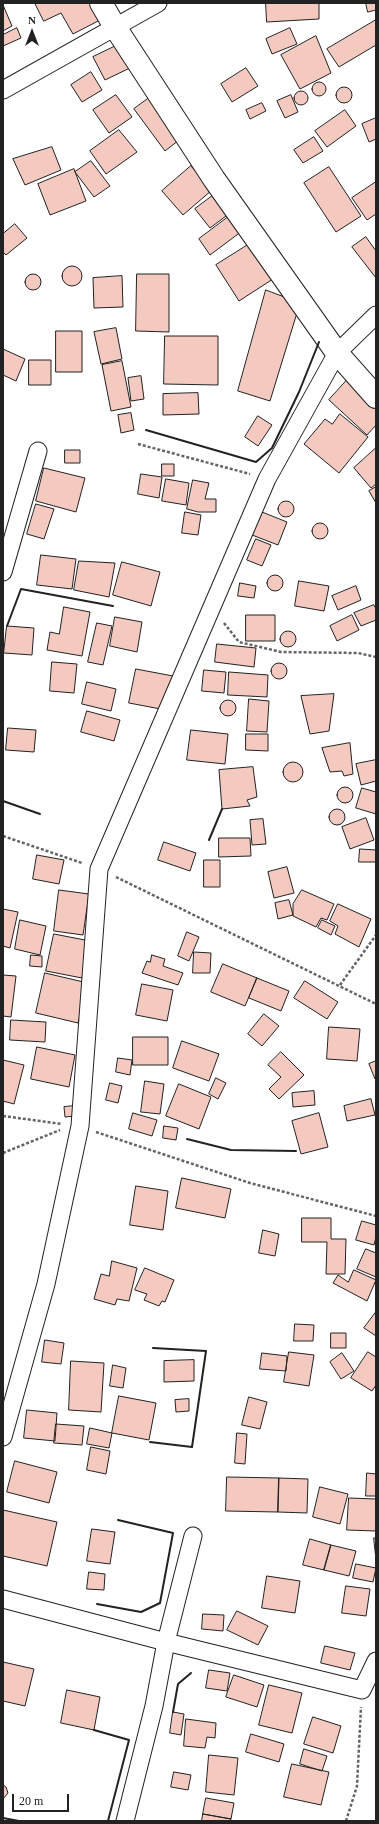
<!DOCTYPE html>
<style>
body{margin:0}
#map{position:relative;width:379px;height:1824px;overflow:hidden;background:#fff;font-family:"Times New Roman",serif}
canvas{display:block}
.frame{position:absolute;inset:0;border:4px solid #222;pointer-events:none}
.north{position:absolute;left:12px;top:12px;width:40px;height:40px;-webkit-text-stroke:3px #fff;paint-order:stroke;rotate:0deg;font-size:11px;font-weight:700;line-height:16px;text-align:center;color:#222}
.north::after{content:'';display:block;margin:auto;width:14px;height:18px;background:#222;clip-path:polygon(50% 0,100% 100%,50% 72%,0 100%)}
.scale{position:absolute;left:12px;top:1794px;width:57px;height:18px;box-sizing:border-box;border:2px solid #222;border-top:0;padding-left:5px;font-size:12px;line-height:14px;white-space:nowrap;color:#222;-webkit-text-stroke:3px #fff;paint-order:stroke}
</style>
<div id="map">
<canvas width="379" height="1824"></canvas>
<div class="frame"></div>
<div class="north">N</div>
<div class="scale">20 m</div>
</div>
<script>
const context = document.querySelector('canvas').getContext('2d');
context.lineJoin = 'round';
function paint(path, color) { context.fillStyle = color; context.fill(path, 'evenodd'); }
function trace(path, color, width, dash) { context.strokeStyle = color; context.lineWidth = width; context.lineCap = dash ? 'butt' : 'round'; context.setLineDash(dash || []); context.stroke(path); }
const building = new Path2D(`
 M35,3H92L100,20L73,34L61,13L44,21Z
 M266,3H319V19L267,22Z
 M366,3H376V10L368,12Z
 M3,5L12,26L3,31Z
 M376,20V45L339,67L327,49Z
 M17,28L21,38L3,46V35Z
 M290,28L297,44L272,54L266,39Z
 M316,36L331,73L300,89L281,55Z
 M122,43L134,66L105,80L93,57Z
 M246,68L258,86L232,102L221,84Z
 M91,72L102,90L82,102L71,85Z
 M312 89a7 7 0 1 1 14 0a7 7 0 1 1-14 0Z
 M336 95a8 8 0 1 1 16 0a8 8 0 1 1-16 0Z
 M294 98a7 7 0 1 1 14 0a7 7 0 1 1-14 0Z
 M116,95L132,117L109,133L93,110Z
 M291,95L298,112L285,118L277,101Z
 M149,98L179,140L165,151L134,109Z
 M262,103L266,111L250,119L246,110Z
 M345,110L356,126L327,147L315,131Z
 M376,118V139L369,142L362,124Z
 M119,130L137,152L106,174L90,151Z
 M314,137L323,151L303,163L294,150Z
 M52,147L61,170L25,185L13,159Z
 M91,161L110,186L94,197L75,172Z
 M191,166L212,190L183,215L162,191Z
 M329,167L361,216L336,232L304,183Z
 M74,169L86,201L50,215L38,184Z
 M376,182V214L367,220L352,198Z
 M215,194L230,213L210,228L195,209Z
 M231,215L242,231L210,255L199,239Z
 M15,224L27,238L6,255L3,252V234Z
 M366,237L376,251V278L352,247Z
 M251,243L273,279L239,301L216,265Z
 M62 276a10 10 0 1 1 20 0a10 10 0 1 1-20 0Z
 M137,274H169V332L136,331Z
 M25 282a8 8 0 1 1 16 0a8 8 0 1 1-16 0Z
 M122,276L123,307L94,308L93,278Z
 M266,290L300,303L270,401L238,391Z
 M116,328L122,359L101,364L94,332Z
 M56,331H82V372H56Z
 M165,336H218V385L164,384Z
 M3,349L25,359L16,381L3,375Z
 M29,360H51V385H29Z
 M122,361L131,407L111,411L102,365Z
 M141,376L144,399L131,401L128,378Z
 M348,379L376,404V425L367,435L329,400Z
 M198,393L199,414L163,415V394Z
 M131,413L134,430L121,433L118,415Z
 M340,414L368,437L339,473L304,444L325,419L332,424Z
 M258,416L272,425L258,446L245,437Z
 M376,448V484L371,488L354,468Z
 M65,450H80V463H65Z
 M162,464H174V476H162Z
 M44,468L85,478L76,512L36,501Z
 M141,474L162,477L159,498L138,494Z
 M166,479L189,483L186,505L162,501Z
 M193,480L209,483L205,499H216V512H198L187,509Z
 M376,487V503L369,491Z
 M278 509a8 8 0 1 1 16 0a8 8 0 1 1-16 0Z
 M36,504L54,509L44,539L27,534Z
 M185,512L201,515L198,535L182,533Z
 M262,512L287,522L278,545L252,535Z
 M312 531a8 8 0 1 1 16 0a8 8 0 1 1-16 0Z
 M256,539L271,545L262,566L247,560Z
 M41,555L76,559L72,589L37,585Z
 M79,561L115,563L109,597L74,590Z
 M122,562L160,572L151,606L113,595Z
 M267 583a8 8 0 1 1 16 0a8 8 0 1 1-16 0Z
 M299,581L329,586L324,611L295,606Z
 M240,583L256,586L254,598L238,596Z
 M356,586L361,600L338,610L332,596Z
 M374,605L376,609V620L361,626L354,613Z
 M64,607L90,612L82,656L47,650L50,632L59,634Z
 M246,615H275V641H246Z
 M352,615L359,630L337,641L330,626Z
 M115,617L142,622L137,652L110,646Z
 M97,623L112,626L103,665L88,662Z
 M7,626L34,628L32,655L4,653Z
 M280 639a8 8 0 1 1 16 0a8 8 0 1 1-16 0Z
 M217,644L256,648L254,667L215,662Z
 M52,662L77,664L74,693L50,691Z
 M271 671a8 8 0 1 1 16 0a8 8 0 1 1-16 0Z
 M136,669L173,676L166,710L129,703Z
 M204,670L226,672L224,693L202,691Z
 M229,672L268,675L267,697L228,695Z
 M87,682L116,689L111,711L82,704Z
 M334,694L329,731L310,734L301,696Z
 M249,699L269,701L267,732L247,731Z
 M220 708a8 8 0 1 1 16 0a8 8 0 1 1-16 0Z
 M87,711L120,720L114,741L81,732Z
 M8,728L36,730L34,752L6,750Z
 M191,730L228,734L225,764L187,760Z
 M246,734H268V751L246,750Z
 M350,743L353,774L344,776L342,771L330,772L322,748Z
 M376,760V781L361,785L356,764Z
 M283 772a10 10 0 1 1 20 0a10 10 0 1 1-20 0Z
 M253,767L257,797L247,800L250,806L222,809L219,770Z
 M337 795a8 8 0 1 1 16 0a8 8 0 1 1-16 0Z
 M362,788L376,792V814L356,808Z
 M329 817a8 8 0 1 1 16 0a8 8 0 1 1-16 0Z
 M366,818L374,840L350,849L342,827Z
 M263,819L266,844L252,845L250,820Z
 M219,838H250L251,856L219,857Z
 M164,842L196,853L190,871L158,860Z
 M360,849L376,850V862H359Z
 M37,855L64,860L59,884L33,879Z
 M204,860H220V887H204Z
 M287,867L294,893L274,898L268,872Z
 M59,890L89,894L83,935L54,931Z
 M302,890L334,904L327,920L321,918L316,927L293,916V904Z
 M289,900L293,915L278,919L275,903Z
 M338,904L371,919L359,947L335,934L338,926L330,921Z
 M3,909L18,912L10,948L3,946Z
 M20,920L46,926L40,955L15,949Z
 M322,920L335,926L331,935L318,928Z
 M187,932L199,937L189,961L178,956Z
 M54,934L90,941L82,978L46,971Z
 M194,952L211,953L210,973H193Z
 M31,955L42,956V967L30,966Z
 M152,955L165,959L163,966L183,973L178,985L142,973L147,961L150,962Z
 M223,964L257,978L245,1006L211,992Z
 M45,973L88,983L78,1023L36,1013Z
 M3,975L16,976L11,1017L3,1016Z
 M257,978L289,991L281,1011L249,998Z
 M305,981L338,1002L327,1019L294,998Z
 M142,984L173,990L167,1021L136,1015Z
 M264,1014L279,1026L262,1046L248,1034Z
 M11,1020L46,1022L45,1042L10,1040Z
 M329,1027L360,1029L357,1061L327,1059Z
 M133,1037H168V1065H133Z
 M182,1041L219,1054L209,1081L173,1068Z
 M37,1047L75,1055L69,1087L31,1079Z
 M281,1052L304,1075L279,1099L269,1089L281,1077L268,1065Z
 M118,1058L132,1060L130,1075L116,1072Z
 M3,1060L24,1065L14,1104L3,1101Z
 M376,1061V1079H375L369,1064Z
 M216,1078L226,1083L218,1099L209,1094Z
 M145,1081L164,1084L160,1114L141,1112Z
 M110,1083L122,1086L118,1103L106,1100Z
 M179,1084L211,1097L199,1129L166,1116Z
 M314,1091L315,1105L293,1107L292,1093Z
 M371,1099L375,1115L347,1121L344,1106Z
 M74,1106L75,1116L65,1117L64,1107Z
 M133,1113L157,1120L152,1136L129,1129Z
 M319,1113L328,1147L301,1154L292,1121Z
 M164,1126L178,1128L176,1140L163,1138Z
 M182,1178L231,1189L225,1218L176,1208Z
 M136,1186L168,1191L163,1230L130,1225Z
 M302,1218H331V1239H346L345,1274H326L327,1242H302Z
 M362,1221L376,1225V1237L374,1245L356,1240Z
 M263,1230L279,1234L275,1256L259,1253Z
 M366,1249L376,1253V1277L357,1269Z
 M112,1261L137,1268L129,1301L117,1299L115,1305L94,1299L101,1274L109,1276Z
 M145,1268L174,1280L165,1302L162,1301L159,1306L144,1300L147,1294L135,1290Z
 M354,1270L376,1280L367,1301L333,1283L338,1275L348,1282Z
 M376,1312V1336L364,1328Z
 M295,1324L314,1325L313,1341H294Z
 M331,1333H346V1348H331Z
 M45,1340L64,1343L61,1364L42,1362Z
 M289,1352L314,1355L309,1386L284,1382Z
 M368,1352L376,1357V1385L372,1391L351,1378Z
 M262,1353L287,1356L286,1371L260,1369Z
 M342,1353L354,1371L341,1379L330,1362Z
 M194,1360V1381L164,1382V1361Z
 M71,1361L104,1363L101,1412L69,1410Z
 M113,1365L126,1368L123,1388L110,1386Z
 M119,1396L156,1403L149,1440L112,1433Z
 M249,1397L267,1402L260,1429L242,1425Z
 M189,1399V1411L176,1412L175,1400Z
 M27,1410L57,1413L55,1441L24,1438Z
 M56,1424L84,1426L82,1445L54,1443Z
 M90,1428L112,1433L109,1448L87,1444Z
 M237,1433L247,1434L245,1464L235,1463Z
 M91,1447L110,1451L106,1474L87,1470Z
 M15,1461L57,1472L49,1503L7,1492Z
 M367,1473L376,1474V1496H366Z
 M227,1477L279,1478L278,1512L226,1511Z
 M279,1478L308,1479L307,1513L278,1512Z
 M320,1487L348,1494L340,1524L313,1517Z
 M349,1498L376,1499V1531L347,1530Z
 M3,1510L57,1522L47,1566L3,1556Z
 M92,1529L115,1532L110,1564L87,1561Z
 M374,1538H376V1559Z
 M310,1539L331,1545L324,1570L303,1565Z
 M331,1545L356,1551L349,1576L324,1570Z
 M356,1564L376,1568L373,1582L353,1578Z
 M89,1572L105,1574L104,1590L87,1589Z
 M267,1576L300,1581L295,1613L262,1608Z
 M346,1586L370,1589L366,1616L342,1613Z
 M237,1611L268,1626L258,1645L227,1630Z
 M203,1614L224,1615L223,1631L202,1629Z
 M325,1646L355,1653L350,1670L321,1663Z
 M3,1662L34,1669L25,1706L3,1701Z
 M209,1670L230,1673L227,1691L206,1688Z
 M234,1675L264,1685L257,1707L226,1697Z
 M269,1685L302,1693L292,1733L259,1725Z
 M67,1690L100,1697L94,1730L61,1723Z
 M173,1712L184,1714L181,1735L170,1733Z
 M313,1717L341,1726L333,1753L304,1744Z
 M186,1719L216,1723L215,1738L207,1737L205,1748L184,1746Z
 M251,1734L284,1744L279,1762L246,1752Z
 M304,1749L327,1756L322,1771L300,1764Z
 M209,1755L238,1758L234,1795L206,1792Z
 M292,1764L329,1772L321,1805L284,1797Z
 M174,1772L191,1775L188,1790L171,1787Z
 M3,1785L6,1787L8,1793L3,1799Z
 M206,1798L234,1803L231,1819L203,1814Z
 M203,1814L231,1819L230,1821H202Z`);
const path = new Path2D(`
 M138,444L250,474
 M224,623L239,642L281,652L358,653L376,657
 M3,836L82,863
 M116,877L376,1004
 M340,985L376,935
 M3,1116L62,1124
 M96,1132L250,1183L376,1216
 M3,1153L60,1130
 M346,1821L357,1786L361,1707`);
const street = new Path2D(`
 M3,90L158,3
 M3,572L38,451
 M3,1437L46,1284L80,1126L99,869L267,479L337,353L376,315
 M3,1599L166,1642L362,1690L376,1661
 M125,1821L154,1706L166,1642L193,1536`);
const highway = new Path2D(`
 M101,3L115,27L214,179L337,353L376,397`);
const wall = new Path2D(`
 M146,430L256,462L272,448L299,392L319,342
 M7,626L21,589L113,606
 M3,801L40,814
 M209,840L222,809
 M187,1139L231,1150L296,1151
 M150,1442L192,1447L206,1351L153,1348
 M97,1604L141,1612L160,1603L173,1533L118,1520
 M173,1712L178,1684L191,1673
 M94,1730L129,1740L108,1821
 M3,1818L19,1821`);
paint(building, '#f3c9c0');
trace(building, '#222', 1);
trace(street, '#222', 19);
trace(highway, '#222', 24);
trace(path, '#646464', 2.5, [3, 2]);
trace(street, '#fff', 17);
trace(highway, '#fff', 22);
trace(wall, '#222', 2);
</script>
